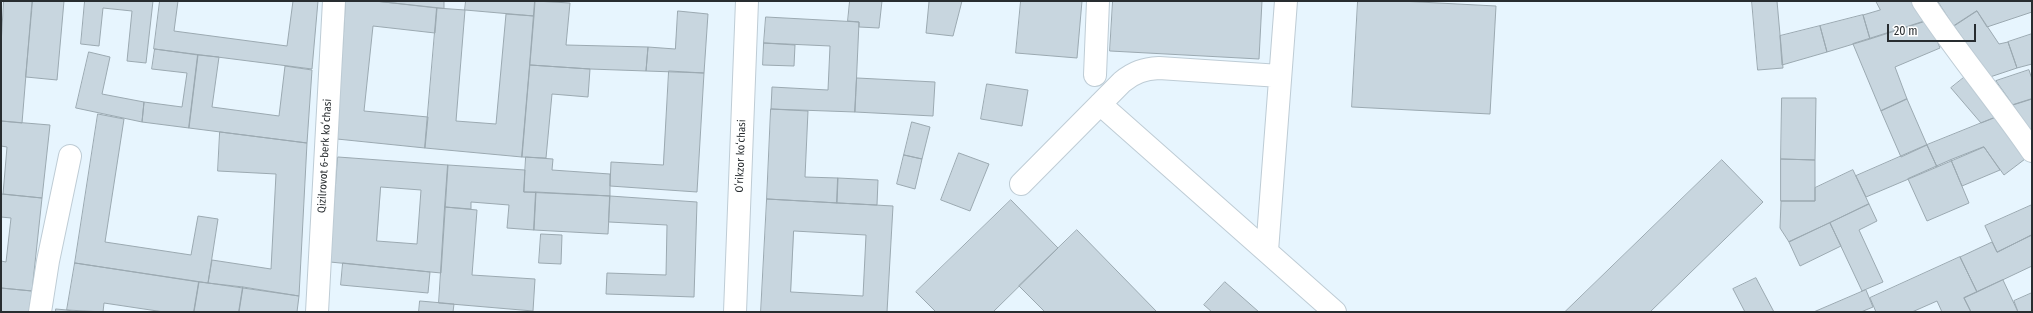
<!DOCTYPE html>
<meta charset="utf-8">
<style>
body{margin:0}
#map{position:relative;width:2033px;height:313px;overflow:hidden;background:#e7f5fe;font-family:"Fira Sans Condensed",sans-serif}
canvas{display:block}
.frame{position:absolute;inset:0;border:2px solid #282d30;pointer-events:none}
.scale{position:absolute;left:1887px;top:24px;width:89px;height:18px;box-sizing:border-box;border:2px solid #282d30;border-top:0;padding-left:5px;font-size:12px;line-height:14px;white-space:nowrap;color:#282d30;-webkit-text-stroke:3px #fff;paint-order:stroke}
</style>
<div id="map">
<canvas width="2033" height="313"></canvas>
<div class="frame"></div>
<div class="scale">20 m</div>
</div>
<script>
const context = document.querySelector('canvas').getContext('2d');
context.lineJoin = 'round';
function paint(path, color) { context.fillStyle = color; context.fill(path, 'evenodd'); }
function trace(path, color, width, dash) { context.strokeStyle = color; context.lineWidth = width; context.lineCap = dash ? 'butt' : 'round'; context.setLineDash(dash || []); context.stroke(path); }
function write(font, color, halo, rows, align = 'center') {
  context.font = font + ' "Fira Sans Condensed",sans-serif'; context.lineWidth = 3; context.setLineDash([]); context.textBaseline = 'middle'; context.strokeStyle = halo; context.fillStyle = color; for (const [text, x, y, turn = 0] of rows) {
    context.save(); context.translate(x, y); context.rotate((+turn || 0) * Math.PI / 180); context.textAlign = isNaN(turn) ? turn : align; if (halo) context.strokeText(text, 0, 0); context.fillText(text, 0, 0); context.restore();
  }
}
const building = new Path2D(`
 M4,1H32L22,123L1,121V45Z
 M33,1H64L57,80L26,77Z
 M85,1H153L146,63L127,61L132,11L103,8L99,46L81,44Z
 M160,1H178L174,31L287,46L293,1H318L312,69L154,49Z
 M346,1H375L437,8L435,33L373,26L364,111L428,117L425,148L337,139Z
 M375,1H444V8Z
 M466,1H535L534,16L465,10Z
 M535,1L570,3L566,45L648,47L646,71L590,69L530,65Z
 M850,1H882L879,28L859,27V22L848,21Z
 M922,1H962L953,36L926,33L929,2Z
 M1021,1H1082L1077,58L1016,53Z
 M1113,1H1262L1259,59L1110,51Z
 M1358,1H1400L1496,6L1490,114L1352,107Z
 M1752,1H1777L1783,68L1758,70Z
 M1876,1H1917L1929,20L1870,39L1863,15L1880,10Z
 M1938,1H2032V12L1987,27L1977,11L1954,26Z
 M437,8L465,10L456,121L496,124L506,14L534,16L522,157L425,148Z
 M678,11L708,14L704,73L646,71L648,47L675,49Z
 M1977,11L1999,44L2008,42L2017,68L1990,77L1954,26Z
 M1863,15L1870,39L1827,52L1820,26Z
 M766,17L859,22L855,112L771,109L772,87L828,90L830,46L764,43Z
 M1929,20L1940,48L1895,67L1907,99L1881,111L1853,44Z
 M1820,26L1827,52L1782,65L1780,36Z
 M2032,34V64L2017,68L2008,42Z
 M764,43L795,45L794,66L763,65Z
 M155,49L198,55L189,128L142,122L144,102L182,107L187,73L152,69Z
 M89,52L110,57L102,94L144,102L142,122L76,108Z
 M198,55L219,57L212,107L279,116L285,66L312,70L307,143L189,128Z
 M530,65L590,69L588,97L552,94L546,158L522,157Z
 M2029,70L2032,79V99L2013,105L1996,81Z
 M669,71L704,73L697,192L610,186L611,162L663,165Z
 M1966,76L1999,116L1981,123L1951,88Z
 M857,78L935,82L933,116L855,112Z
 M987,84L1028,90L1022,126L981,119Z
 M1782,98H1816L1815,160L1781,159Z
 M1907,99L1927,145L1901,157L1881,111Z
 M2032,99V134L2013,105Z
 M771,109L808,111L805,177L838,178L837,203L767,199Z
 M98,114L124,119L105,242L191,255L198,216L218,219L208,283L75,263Z
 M1999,116L2029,156L2004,175L1984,147L1937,167L1927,145Z
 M1,121L50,125L42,198L3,194L7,147L1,146Z
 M912,122L930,127L922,159L904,155Z
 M220,132L307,143L299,296L208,283L212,260L271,269L276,174L218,171Z
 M1927,145L1937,167L1866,197L1856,176Z
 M1984,147L2000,170L1962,186L1951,160Z
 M959,153L989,164L970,211L941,200Z
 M904,155L922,159L915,189L897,184Z
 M338,157L448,165L441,273L330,262ZM381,187L421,190L417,244L377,241Z
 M526,157L553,159L552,170L610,174V196L524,192Z
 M1781,159L1815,160V201H1781Z
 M1722,160L1763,202L1650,312H1565Z
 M1951,160L1969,203L1927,221L1908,179Z
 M448,165L525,170L524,192H536L534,230L507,228L509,205L471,202V209L445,207Z
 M1853,170L1869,204L1789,242L1780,228L1781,201H1815V188Z
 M838,178L878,180L877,205L837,203Z
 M536,192L610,196L608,234L534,230Z
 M1,194L42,198L32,291L1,288V261L6,262L11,218L1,217Z
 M610,196L697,202L694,297L606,294L607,273L666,275L667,225L609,222Z
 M767,199L893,206L887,312H761ZM794,231L866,235L863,296L791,292Z
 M1011,200L1058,248L993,312H936L916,292Z
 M1869,204L1877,221L1859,230L1883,282L1862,291L1830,223Z
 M2032,205V235L1997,252L1985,226Z
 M445,207L477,210L472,275L535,279L533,311L439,303Z
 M1830,223L1841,246L1800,266L1789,242Z
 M1077,230L1157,312H1045L1019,286Z
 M541,234L562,235L561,264L539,263Z
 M2032,235V266L1977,292L1960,257L1992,242L1997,252Z
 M1960,257L1977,292L1964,298L1971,312H1942L1937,301L1912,312H1876L1870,298Z
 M75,263L199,282L194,312H164L104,303L103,312L67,310Z
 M343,263L430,272L428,293L341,285Z
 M1756,278L1774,312H1745L1733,289Z
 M2003,280L2018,312H1971L1964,298Z
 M199,282L243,287L239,312H194Z
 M1225,282L1259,312H1212L1204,305Z
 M243,287L299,296L297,312H239Z
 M1,288L32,291L29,312H1Z
 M1866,290L1873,307L1861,312H1814Z
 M2032,293V312H2018L2014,301Z
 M420,301L454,304L453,312H419Z
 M56,309L67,310L77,312H56Z`);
const minor = new Path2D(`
 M1923,1C1957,53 1997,100 2032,151
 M1095,75L1098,1
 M1100,104L1335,312
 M1021,184L1122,82C1134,72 1144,69 1159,68L1280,76
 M1267,251L1286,1
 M40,312L48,261L70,156
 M317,312L334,1`);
const major = new Path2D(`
 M735,312L747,1`);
const streetNames = [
 ["Qizilrovot 6-berk koʻchasi",325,156,-87],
 ["Oʻrikzor koʻchasi",741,156,-88]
];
paint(building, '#c8d6df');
trace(building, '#9ba9b1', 1);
trace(minor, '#beccd5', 24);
trace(major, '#beccd5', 24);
trace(minor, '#fff', 22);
trace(major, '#fff', 22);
write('11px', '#282d30', '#fff', streetNames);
</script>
